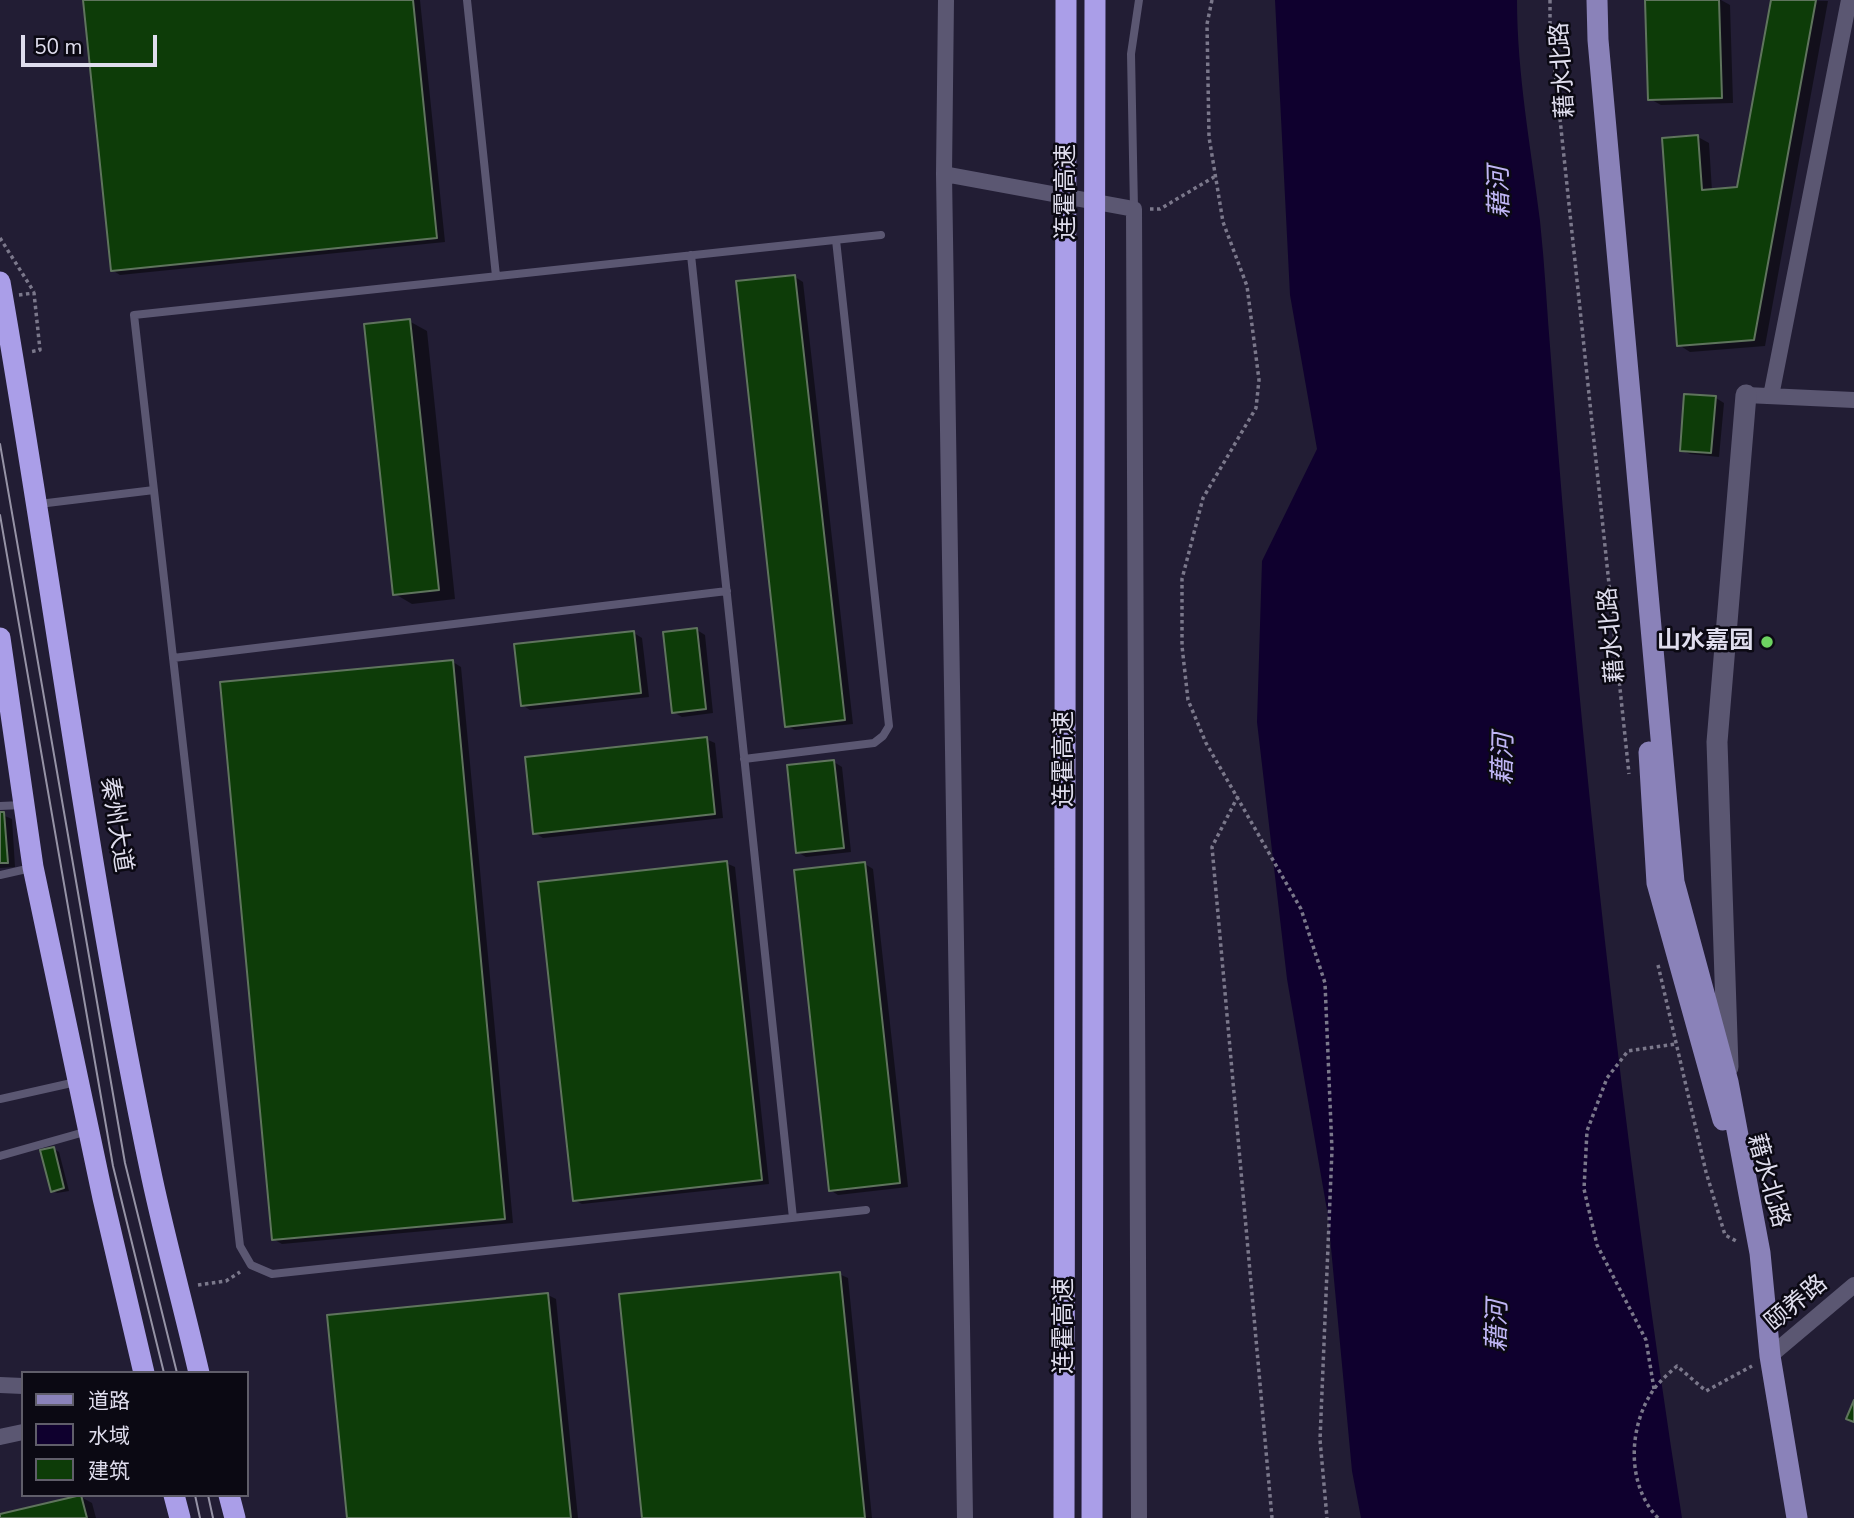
<!DOCTYPE html>
<meta charset="utf-8">
<style>
body{margin:0}
#map{position:relative;width:1854px;height:1518px;overflow:hidden;background:#221d34;font-family:"Nunito Sans","Noto Sans SC",sans-serif}
canvas{display:block}
.legend{position:absolute;left:21px;top:1371px;width:228px;height:126px;box-sizing:border-box;background:#0b0913;border:2px solid #605e6a;margin:0;padding:9px 12px;list-style:none;font-size:21px;color:#dfdded}
.legend li{display:flex;align-items:center;gap:14px;height:35px}
.legend b{width:35px;border:2px solid #605e6a}
.scale{position:absolute;left:21px;top:35px;width:136px;height:32px;box-sizing:border-box;border:4px solid #dfdded;border-top:0;padding-left:9px;font-size:21px;line-height:24px;white-space:nowrap;color:#dfdded;-webkit-text-stroke:5px #0b0913;paint-order:stroke}
</style>
<div id="map">
<canvas width="1854" height="1518"></canvas>
<ul class="legend">
<li><b style="height:9px;background:#8a82b9"></b>道路</li>
<li><b style="height:19px;background:#0f002e"></b>水域</li>
<li><b style="height:19px;background:#0d3c08"></b>建筑</li>
</ul>
<div class="scale">50 m</div>
</div>
<script>
const context = document.querySelector('canvas').getContext('2d');
context.lineJoin = 'round';
function paint(path, color) { context.fillStyle = color; context.fill(path, 'evenodd'); }
function trace(path, color, width, dash) { context.strokeStyle = color; context.lineWidth = width; context.lineCap = dash ? 'butt' : 'round'; context.setLineDash(dash || []); context.stroke(path); }
function write(font, color, halo, rows, align = 'center') {
  context.font = font + ' "Nunito Sans","Noto Sans SC",sans-serif'; context.lineWidth = 5; context.setLineDash([]); context.textBaseline = 'middle'; context.strokeStyle = halo; context.fillStyle = color; for (const [text, x, y, turn = 0] of rows) {
    context.save(); context.translate(x, y); context.rotate((+turn || 0) * Math.PI / 180); context.textAlign = isNaN(turn) ? turn : align; if (halo) context.strokeText(text, 0, 0); context.fillText(text, 0, 0); context.restore();
  }
}
const water = new Path2D(`
 M1275,0H1517C1517,74 1531,148 1540,221C1545,267 1547,313 1551,359C1580,746 1622,1134 1682,1518H1361L1352,1471L1328,1216L1287,979L1257,722L1262,561L1317,449L1290,295Z`);
const shadow = new Path2D(`
 M85,0H420L445,242L120,275L112,270Z
 M1676,0H1721L1730,5L1733,103L1661,105L1650,99Z
 M1773,0L1828,1L1765,346L1690,352L1679,345L1698,137L1709,143L1712,191L1738,189Z
 M795,277L803,282L853,724L795,730L787,726Z
 M409,321L427,331L455,599L412,604L395,594Z
 M1716,398L1724,403L1719,457L1690,454L1681,450Z
 M697,630L705,635L713,713L682,717L673,712Z
 M634,633L642,638L649,697L530,710L522,705Z
 M453,662L461,667L513,1223L282,1244L273,1239Z
 M706,739L715,743L723,818L543,838L535,833Z
 M834,762L842,767L851,852L806,857L797,852Z
 M0,814L12,819L15,867L0,868Z
 M726,863L735,867L769,1184L582,1204L574,1200Z
 M865,864L873,869L908,1187L838,1195L830,1190Z
 M54,1149L59,1152L69,1191L57,1193L52,1191Z
 M839,1274L848,1278L872,1518H644Z
 M548,1295L556,1299L578,1518H349Z
 M81,1497L92,1503L96,1518H0Z`);
const building = new Path2D(`
 M83,0H413L437,238L111,271Z
 M1645,0H1719L1722,98L1648,100Z
 M1771,0H1816L1754,340L1677,346L1662,138L1698,135L1702,190L1737,187Z
 M795,275L845,720L785,727L736,281Z
 M410,319L439,590L393,595L364,324Z
 M1684,394L1716,396L1711,453L1680,451Z
 M697,628L706,709L672,713L663,632Z
 M634,631L641,693L521,706L514,644Z
 M453,660L505,1219L272,1240L220,682Z
 M707,737L715,814L533,834L525,757Z
 M834,760L844,848L796,853L787,765Z
 M0,812H4L8,863H0Z
 M727,861L762,1180L573,1201L538,882Z
 M865,862L900,1183L829,1191L794,870Z
 M54,1147L64,1188L51,1192L40,1150Z
 M840,1272L865,1518H642L619,1294Z
 M548,1293L571,1518H347L327,1315Z
 M1854,1400V1422L1846,1419Z
 M81,1495L87,1518H0V1514Z`);
const path = new Path2D(`
 M1212,0L1207,24L1209,137L1223,222L1247,286L1259,380L1256,408L1203,498L1182,579V646L1188,700L1206,743L1301,909L1325,983L1332,1150L1320,1440L1327,1518
 M1550,0V24L1629,774
 M1150,209H1160L1214,177
 M0,238L34,292
 M19,295L34,293L40,350L29,352
 M1238,796L1212,847L1272,1518
 M1658,965L1706,1172L1725,1235L1738,1242
 M198,1285L226,1281L240,1272
 M1654,1389L1646,1340L1597,1245L1584,1189L1587,1131L1607,1078L1628,1051L1676,1044
 M1658,1518C1626,1485 1628,1426 1654,1389C1660,1381 1669,1373 1677,1366L1706,1391L1752,1366`);
const lane = new Path2D(`
 M467,0L496,276
 M1134,209L1131,54L1139,0
 M691,255L793,1218
 M39,504L154,490
 M173,658L727,591
 M744,759L874,743L883,736L889,726L836,240
 M0,806L22,805
 M0,875L31,868
 M0,1099L76,1082
 M0,1156L88,1131
 M866,1210L272,1274L251,1265L240,1246L134,315L881,235`);
const street = new Path2D(`
 M946,0L944,174L965,1518
 M944,174L1134,209L1139,1518
 M1746,395L1854,400
 M1771,396L1849,0
 M1770,1356L1854,1285
 M0,1385L23,1386
 M0,1437L23,1432`);
const secondary = new Path2D(`
 M1728,1067L1717,742L1746,395`);
const primary = new Path2D(`
 M1597,0L1598,40L1674,882L1728,1082L1760,1253L1770,1356L1797,1518
 M1649,752L1657,883L1723,1120`);
const highway = new Path2D(`
 M0,282C52,580 89,882 152,1178C166,1243 184,1308 199,1373
 M0,638L33,867L103,1198L144,1373
 M174,1495L180,1518
 M229,1495L235,1518
 M1064,1518L1066,0
 M1092,1518L1095,0`);
const tram = new Path2D(`
 M0,444L125,1163L177,1373
 M0,515L113,1166L164,1373
 M195,1495L200,1518
 M208,1495L213,1518`);
const markers = [
 [1767,642,7,"#6dd361"]
];
const streetNames = [
 ["藉水北路",1564,70,-94],
 ["连霍高速",1067,192,-90],
 ["藉水北路",1613,635,-95],
 ["连霍高速",1065,759,-90],
 ["秦州大道",115,825,81],
 ["藉水北路",1767,1181,74],
 ["颐养路",1797,1304,-40],
 ["连霍高速",1065,1326,-90]
];
const poiNames = [
 ["山水嘉园",1753,642]
];
const waterNames = [
 ["藉河",1501,192,-91],
 ["藉河",1505,759,-89],
 ["藉河",1499,1326,-89]
];
paint(water, '#0f002e');
paint(shadow, '#0007');
paint(building, '#0d3c08');
trace(building, '#5f745d', 2);
trace(path, '#7b788b', 3.5, [3.5, 3.5]);
trace(lane, '#5b5772', 8);
trace(street, '#5b5772', 16);
trace(secondary, '#5b5772', 21);
trace(primary, '#8a82b9', 21);
trace(highway, '#aa9ee8', 21);
trace(tram, '#9693a6', 2);
for (const [x, y, r, color] of markers) { const dot = new Path2D(); dot.arc(x, y, r, 0, 2 * Math.PI); context.fillStyle = color; context.fill(dot); trace(dot, '#0b0913', 2.5); }
write('24px', '#dfdded', '#0b0913', streetNames);
write('bold 24px', '#dfdded', '#0b0913', poiNames, 'right');
write('italic 26px', '#bfb5f4', '#0b0913', waterNames);
</script>
